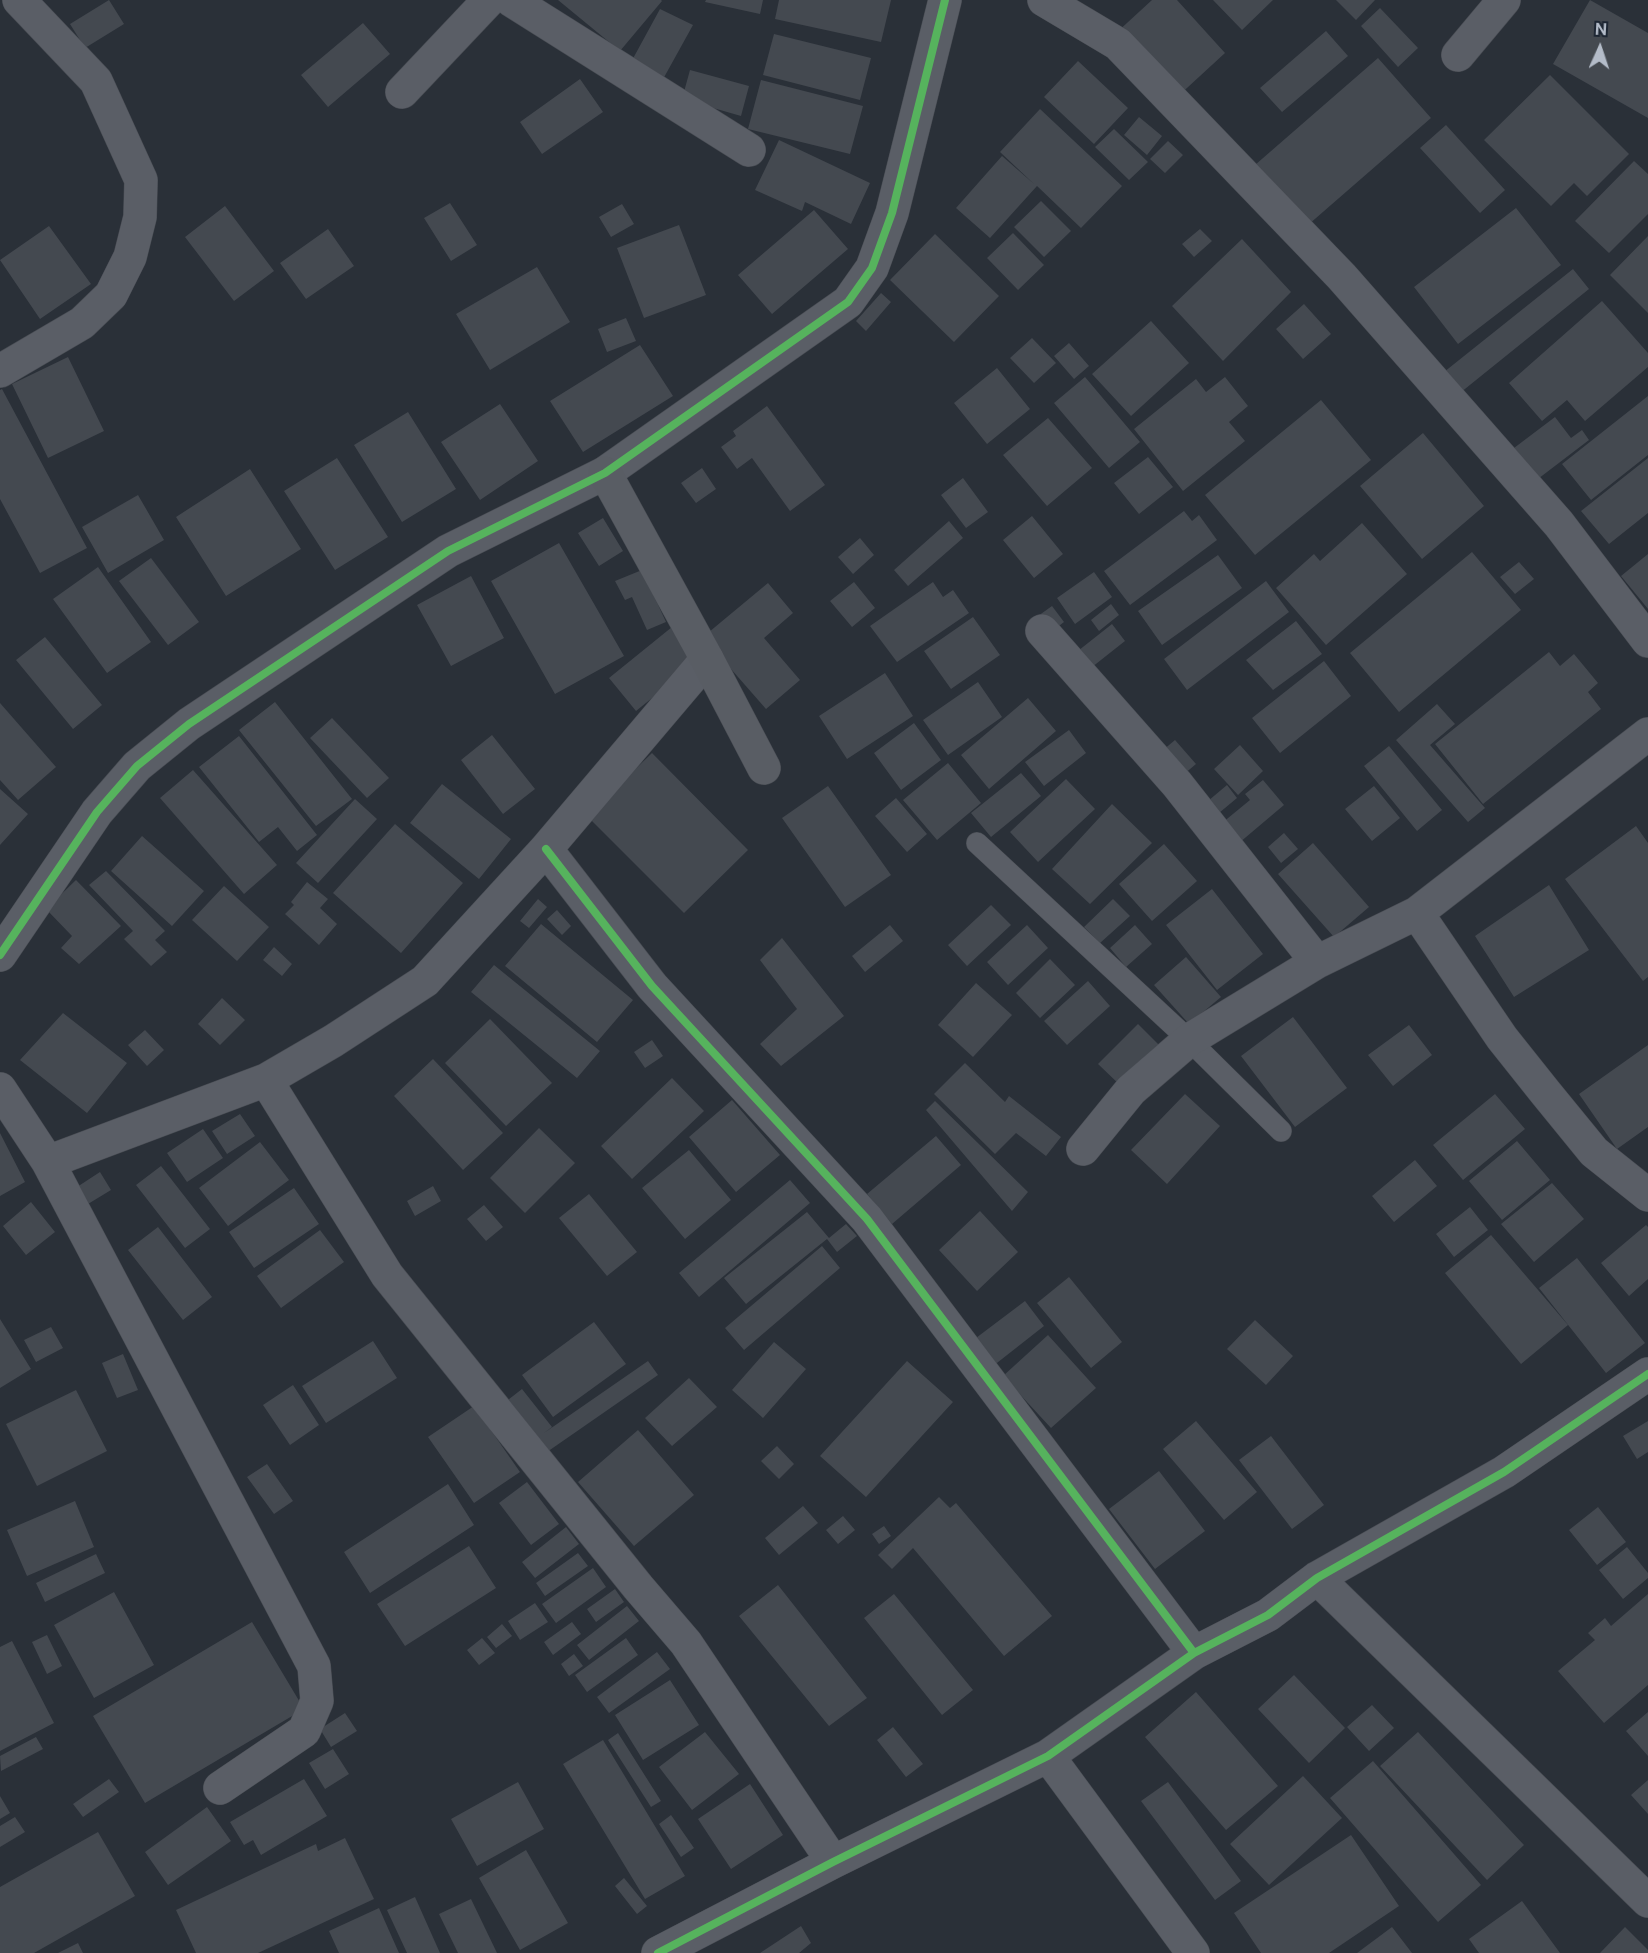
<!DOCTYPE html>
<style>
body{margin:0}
#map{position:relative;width:1648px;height:1953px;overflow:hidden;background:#2a3038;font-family:"Public Sans",sans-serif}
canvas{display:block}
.north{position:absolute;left:1570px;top:18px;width:60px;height:60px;-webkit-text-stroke:4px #1d2633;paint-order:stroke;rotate:3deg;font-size:16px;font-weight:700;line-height:24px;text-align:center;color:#b4bcc9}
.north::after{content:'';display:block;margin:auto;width:21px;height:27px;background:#b4bcc9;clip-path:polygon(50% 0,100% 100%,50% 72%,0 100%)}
</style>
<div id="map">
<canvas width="1648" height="1953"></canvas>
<div class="north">N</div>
</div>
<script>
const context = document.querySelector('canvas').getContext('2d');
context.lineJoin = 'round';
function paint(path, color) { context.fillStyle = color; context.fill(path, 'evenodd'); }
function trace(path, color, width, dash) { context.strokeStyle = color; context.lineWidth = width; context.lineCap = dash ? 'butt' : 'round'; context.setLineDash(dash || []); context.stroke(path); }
const building = new Path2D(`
 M109,0L124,24L85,48L70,24Z
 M558,0H661L662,1L620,51Z
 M706,0H763L760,14L705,2Z
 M779,0H891L881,42L775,19Z
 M1152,0H1177L1225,53L1175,99L1115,34Z
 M1213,0H1273L1242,30Z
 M1336,0H1375L1356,20Z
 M1590,0L1648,33V118L1553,64Z
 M1380,8L1418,48L1398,67L1361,26Z
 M660,9L693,25L662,81L630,64Z
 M363,23L390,54L328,107L301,75Z
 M1326,31L1348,56L1282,112L1260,88Z
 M774,34L871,58L860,100L763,75Z
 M1378,58L1431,118L1308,225L1255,165Z
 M1078,61L1128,108L1094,144L1044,97Z
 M690,70L749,86L741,116L682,99Z
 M1550,75L1629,154L1587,196L1574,183L1551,206L1484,140Z
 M580,79L603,112L542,154L520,122Z
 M761,80L863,106L850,154L748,129Z
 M1040,109L1122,186L1081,228L1037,186L990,238L956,208L1002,156L1034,184L1000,152Z
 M1139,117L1162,136L1147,155L1124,135Z
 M1446,125L1505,190L1480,213L1420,148Z
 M1114,129L1148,162L1129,180L1095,147Z
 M779,140L870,183L851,224L805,202L802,211L755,190Z
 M1168,141L1183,155L1165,173L1150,159Z
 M1634,161L1648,174V214L1609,253L1575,221Z
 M1041,201L1071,231L1044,257L1014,227Z
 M450,203L477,245L451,261L424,218Z
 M622,204L634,224L611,237L599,217Z
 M225,206L274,271L234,301L185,237Z
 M1516,208L1561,265L1458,344L1414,287Z
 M814,210L848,249L772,314L738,275Z
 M679,225L706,295L644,318L617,248Z
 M49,226L91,284L40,319L0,260Z
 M328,229L354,266L306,299L280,263Z
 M1200,229L1212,241L1194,257L1182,244Z
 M1013,233L1044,265L1018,290L987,258Z
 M935,234L999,296L954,342L890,280Z
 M1648,236V313L1610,275Z
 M1242,239L1291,292L1223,361L1172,306Z
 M537,267L570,322L490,370L456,314Z
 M1573,269L1589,289L1455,397L1439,376Z
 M881,293L891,302L866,331L856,321Z
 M1602,301L1648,353V367L1585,421L1567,400L1542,421L1509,383Z
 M1304,304L1331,334L1303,359L1276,329Z
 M626,318L636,341L607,352L598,329Z
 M1151,321L1189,363L1131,416L1092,374Z
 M1032,338L1056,363L1034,383L1010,358Z
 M1069,343L1089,366L1074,379L1054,356Z
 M640,345L673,396L583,452L550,401Z
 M68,357L104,431L48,458L12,384Z
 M997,368L1030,409L987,444L954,403Z
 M1085,377L1140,442L1109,468L1054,403Z
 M1225,377L1248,406L1229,422L1245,441L1183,491L1134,429L1196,379L1206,392Z
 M2,389L87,548L40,573L0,499V390Z
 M1648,396V455L1591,500L1562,464Z
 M1321,400L1371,460L1255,555L1205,495Z
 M500,404L538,461L480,500L441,442Z
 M767,406L825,485L790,511L752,458L737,469L721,447L736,436L733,431Z
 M408,412L456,489L402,522L354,445Z
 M1555,417L1571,438L1582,430L1589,440L1530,485L1514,448Z
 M1048,418L1092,468L1047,506L1003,455Z
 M1423,433L1484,506L1422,559L1360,486Z
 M1148,457L1173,487L1139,514L1114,483Z
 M337,458L388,537L335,570L284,491Z
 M1648,458V513L1609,544L1581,511Z
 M702,468L716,489L696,503L681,483Z
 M250,469L301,549L226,596L176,517Z
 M963,478L988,512L966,528L941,495Z
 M138,495L164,540L108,573L82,527Z
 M1184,511L1192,521L1199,515L1217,540L1130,605L1104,571Z
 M1032,516L1063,554L1034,578L1003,540Z
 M603,518L623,551L599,566L578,533Z
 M949,521L963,538L908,586L894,570Z
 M1362,523L1407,574L1326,645L1276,588L1314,554L1320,561Z
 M860,538L874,555L853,574L838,557Z
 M559,543L624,656L555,694L491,581Z
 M1472,552L1521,610L1399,712L1350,653Z
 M1648,554V609L1621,576Z
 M1218,555L1242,588L1162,645L1138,611Z
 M151,558L199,622L168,645L119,581Z
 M1519,562L1534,579L1515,594L1500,577Z
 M98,567L151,642L107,673L53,599Z
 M642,570L666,622L647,630L632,597L625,600L615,581Z
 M1094,572L1112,597L1075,624L1057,598Z
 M471,576L504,638L451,666L417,605Z
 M1266,581L1289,612L1187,690L1164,659Z
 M854,582L875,608L852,627L830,601Z
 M933,582L943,597L953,590L969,613L897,662L870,626Z
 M768,583L793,613L764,638L800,680L766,709L703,637Z
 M1111,604L1119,615L1099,631L1091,620Z
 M1052,606L1064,622L1050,633L1038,616Z
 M973,617L1000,655L951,689L924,651Z
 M1296,621L1322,654L1273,690L1246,660Z
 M1112,624L1125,641L1082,675L1069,658Z
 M672,627L699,660L636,711L609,678Z
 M45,637L102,705L73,729L16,660Z
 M1549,652L1560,666L1574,654L1598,683L1588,692L1601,709L1483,804L1435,744Z
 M1324,661L1351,696L1280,753L1252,718Z
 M885,673L913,716L847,759L819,716Z
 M978,682L1002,717L948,755L923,720Z
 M1028,698L1056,731L989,789L961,755Z
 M275,702L352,799L316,826L239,730Z
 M0,703L56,767L18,800L0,780Z
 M1437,704L1455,724L1430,745L1485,808L1468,822L1396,740Z
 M332,718L389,778L367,798L310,738Z
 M914,723L941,760L901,790L874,753Z
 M1069,730L1086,753L1044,786L1025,762Z
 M492,735L535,789L503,814L461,760Z
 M239,736L317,835L297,851L278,827L259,842L199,767Z
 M1175,740L1196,764L1176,781L1156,756Z
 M1240,745L1263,771L1238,795L1214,769Z
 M1389,746L1442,810L1417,831L1364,766Z
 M652,753L748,850L684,913L587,816Z
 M948,763L981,803L937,840L903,800Z
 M193,770L277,865L244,894L160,798Z
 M1021,773L1041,796L991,837L971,813Z
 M1066,779L1095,809L1038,862L1010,832Z
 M1263,780L1284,805L1239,843L1222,823L1250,800L1245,794Z
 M442,784L511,839L479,879L410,823Z
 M1227,785L1237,798L1219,813L1208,801Z
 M828,786L891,875L845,907L782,818Z
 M1374,786L1400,818L1372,841L1345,809Z
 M0,789L28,814L0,845Z
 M896,798L927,834L907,852L875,816Z
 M355,799L377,819L318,883L296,863Z
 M1112,804L1152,843L1090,904L1052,869Z
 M395,824L463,883L401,953L333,893Z
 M1636,826L1648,843V977L1643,981L1565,879Z
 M1284,833L1298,849L1281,863L1268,847Z
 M142,836L204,891L172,926L111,871Z
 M1313,843L1369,907L1334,937L1278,874Z
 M1164,844L1197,881L1152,921L1119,884Z
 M106,871L165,931L155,940L167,952L151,966L124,939L133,931L89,885Z
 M76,880L121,926L79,964L61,948L72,936L46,909Z
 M307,882L328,899L320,908L337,924L319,945L285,914L294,905L291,902Z
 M1549,885L1589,950L1514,997L1475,936Z
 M224,886L269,927L237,961L192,920Z
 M1212,889L1263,954L1217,990L1166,925Z
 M538,899L547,907L529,928L520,921Z
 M1113,899L1130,916L1100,943L1084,927Z
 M991,905L1011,925L967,966L948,945Z
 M557,910L571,926L562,935L547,919Z
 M541,924L633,1000L597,1042L505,966Z
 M890,925L903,941L865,972L852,956Z
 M1027,925L1048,948L1008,985L987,962Z
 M1135,925L1152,944L1126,967L1110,948Z
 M782,938L844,1016L781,1066L760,1044L797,1009L760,960Z
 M274,947L292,964L282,976L263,960Z
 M1186,957L1221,997L1189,1024L1154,985Z
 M1050,959L1075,985L1040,1018L1016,993Z
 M494,965L600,1051L577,1078L471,992Z
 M1088,981L1110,1006L1067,1045L1044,1021Z
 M976,983L1012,1015L973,1057L938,1025Z
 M222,998L245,1020L220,1045L198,1024Z
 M63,1013L127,1063L87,1113L20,1060Z
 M1293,1017L1347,1088L1295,1127L1241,1056Z
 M490,1019L552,1083L506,1126L445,1063Z
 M1138,1024L1161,1047L1122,1087L1098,1064Z
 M1409,1025L1432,1055L1393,1086L1368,1055Z
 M145,1030L164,1050L147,1066L128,1045Z
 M652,1040L663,1056L645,1068L634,1052Z
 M1648,1045V1127L1617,1149L1579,1094Z
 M433,1059L503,1133L463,1170L394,1096Z
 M965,1063L1005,1102L1009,1096L1061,1137L1046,1156L1016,1133L995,1154L934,1094Z
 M672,1078L704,1111L632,1179L601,1146Z
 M1185,1094L1220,1126L1167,1184L1131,1150Z
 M1495,1094L1525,1129L1463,1180L1433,1145Z
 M732,1100L780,1155L736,1192L689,1137Z
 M935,1101L1028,1192L1012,1211L926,1110Z
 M240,1114L255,1136L227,1154L212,1131Z
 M539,1128L575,1163L525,1213L490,1178Z
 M203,1129L223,1158L187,1182L167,1153Z
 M0,1133L25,1182L0,1196Z
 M936,1136L961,1165L892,1224L867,1194Z
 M1517,1141L1550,1180L1502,1220L1469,1181Z
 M260,1142L289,1180L228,1226L199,1188Z
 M689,1150L731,1200L685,1239L642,1188Z
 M1415,1160L1437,1186L1394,1222L1372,1196Z
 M161,1166L210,1229L185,1248L136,1185Z
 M100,1172L111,1190L88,1204L77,1187Z
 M790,1180L810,1203L699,1297L679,1273Z
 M1552,1183L1584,1219L1534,1262L1501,1224Z
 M433,1186L441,1201L415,1216L407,1201Z
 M294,1188L319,1224L254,1268L229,1232Z
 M589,1194L637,1252L607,1276L559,1218Z
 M31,1202L55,1232L26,1255L3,1226Z
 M484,1205L503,1227L486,1241L467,1219Z
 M1470,1207L1488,1230L1454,1257L1436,1234Z
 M980,1211L1018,1252L977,1291L939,1250Z
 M807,1212L829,1238L846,1224L857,1236L837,1252L827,1239L746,1304L724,1278Z
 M1646,1225L1648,1227V1279L1629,1296L1601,1263Z
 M158,1227L212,1297L183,1320L128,1250Z
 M320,1230L344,1262L281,1308L257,1276Z
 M1491,1235L1568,1325L1521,1364L1445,1273Z
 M822,1246L840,1268L744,1350L725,1328Z
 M1577,1258L1645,1343L1606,1373L1539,1288Z
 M1069,1277L1122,1342L1091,1368L1037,1303Z
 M1025,1301L1044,1326L988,1370L968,1344Z
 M0,1319L31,1369L0,1388Z
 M1255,1320L1293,1356L1266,1385L1227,1349Z
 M594,1322L626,1364L553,1417L522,1375Z
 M51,1327L63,1348L36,1362L24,1340Z
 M1048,1335L1096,1388L1051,1428L1003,1376Z
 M373,1341L397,1378L326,1423L302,1386Z
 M774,1342L806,1369L763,1418L732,1390Z
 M123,1354L138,1390L117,1398L102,1363Z
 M648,1361L658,1375L547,1452L504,1403L522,1389L552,1427L544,1433Z
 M907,1361L953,1402L866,1497L820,1456Z
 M689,1378L717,1407L672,1446L645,1418Z
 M293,1385L319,1425L290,1445L263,1405Z
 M76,1390L107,1451L37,1486L6,1424Z
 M474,1406L520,1472L474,1503L428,1437Z
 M1196,1421L1257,1492L1224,1520L1163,1449Z
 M1648,1421V1452L1637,1459L1623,1436Z
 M638,1430L694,1495L634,1546L578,1482Z
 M1271,1436L1324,1505L1292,1529L1239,1460Z
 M777,1446L794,1464L779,1479L761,1461Z
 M267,1464L293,1501L274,1514L247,1477Z
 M1159,1471L1205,1531L1155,1569L1109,1509Z
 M527,1482L559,1524L531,1545L499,1503Z
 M448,1484L474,1525L370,1593L344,1552Z
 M939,1497L950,1508L956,1503L1052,1616L1004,1656L913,1548L892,1569L878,1555Z
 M75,1501L94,1547L27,1576L7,1530Z
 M803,1506L818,1523L779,1555L765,1538Z
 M1598,1507L1626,1542L1597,1565L1569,1530Z
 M843,1516L855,1530L838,1544L826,1530Z
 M884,1526L891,1536L879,1544L872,1534Z
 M566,1527L579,1544L535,1578L522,1562Z
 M469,1546L496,1588L405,1646L377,1604Z
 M1627,1547L1648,1573V1578L1623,1599L1599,1570Z
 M578,1553L588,1566L545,1596L536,1583Z
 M96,1554L105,1573L45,1602L36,1583Z
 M593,1568L606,1587L556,1623L542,1604Z
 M778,1585L867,1698L829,1726L739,1616Z
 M615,1589L624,1602L596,1622L587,1609Z
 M114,1592L154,1665L94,1698L54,1625Z
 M894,1594L973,1690L942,1715L864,1618Z
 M1648,1594V1685L1604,1723L1558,1671L1595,1640L1588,1633L1605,1618L1611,1626Z
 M535,1603L548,1622L520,1640L508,1621Z
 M627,1606L639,1621L589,1660L577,1645Z
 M252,1622L304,1709L145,1803L93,1716Z
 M572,1622L581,1634L553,1655L544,1642Z
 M502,1624L512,1636L496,1648L487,1637Z
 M47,1635L62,1666L47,1674L32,1642Z
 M482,1638L495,1653L479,1665L467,1650Z
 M626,1638L638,1655L587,1692L575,1675Z
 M12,1641L54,1723L0,1751V1647Z
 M657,1652L670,1669L609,1713L597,1697Z
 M574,1654L583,1666L569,1676L561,1664Z
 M1294,1675L1345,1728L1309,1763L1258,1709Z
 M670,1680L699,1725L643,1760L615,1715Z
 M1196,1692L1278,1786L1226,1830L1145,1737Z
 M1372,1705L1394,1728L1369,1751L1347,1727Z
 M1648,1712V1756L1626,1731Z
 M345,1713L357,1731L331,1747L320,1729Z
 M893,1727L923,1764L906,1777L877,1740Z
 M705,1732L739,1774L692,1810L659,1767Z
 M1418,1732L1524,1845L1487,1880L1380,1766Z
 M618,1733L661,1801L651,1807L608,1740Z
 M36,1737L43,1749L1,1771L0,1756Z
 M603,1740L685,1876L645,1899L563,1764Z
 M333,1749L349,1774L325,1789L309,1763Z
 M1373,1761L1481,1885L1438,1922L1330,1798Z
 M1303,1776L1342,1818L1269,1885L1230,1844Z
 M109,1779L119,1792L83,1817L73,1804Z
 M304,1779L327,1816L261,1855L253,1840L244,1845L230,1822Z
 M1648,1780V1814L1631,1795Z
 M518,1782L544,1829L477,1866L451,1819Z
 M1168,1782L1241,1881L1215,1900L1141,1801Z
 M750,1784L783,1835L731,1869L698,1819Z
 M0,1796L10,1813L0,1819Z
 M207,1807L231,1841L168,1885L145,1852Z
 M671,1815L694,1848L681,1857L659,1824Z
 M15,1817L25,1832L0,1847V1826Z
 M98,1832L135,1896L34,1953H0V1887Z
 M1351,1835L1399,1906L1329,1953H1261L1234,1913Z
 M345,1838L374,1899L258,1953H196L176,1910L316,1844L318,1851Z
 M526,1850L568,1923L520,1950L479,1878Z
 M624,1878L647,1906L637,1914L615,1886Z
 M415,1897L440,1953H407L387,1910Z
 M471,1899L497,1953H458L439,1914Z
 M1522,1901L1560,1953H1479L1469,1939Z
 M379,1908L399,1953H339L329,1931Z
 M801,1926L811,1943L799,1953H760Z
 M1392,1927L1412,1953H1357Z
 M1625,1927L1648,1950V1953H1600Z
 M78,1943L83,1953H58Z`);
const lane = new Path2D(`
 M977,843L1189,1040L1281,1131`);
const street = new Path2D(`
 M511,0L749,150
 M1044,0L1118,44L1342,277L1559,524L1648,641
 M1458,55L1504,0
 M402,92L489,0
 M0,371L82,323L111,295L130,257L140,217L141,180L96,81L19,0
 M1042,631L1177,784L1317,962
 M546,849L652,986L867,1219L1194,1653
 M1417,913L1502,1038L1545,1092L1594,1152L1648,1195
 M0,955L97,812L137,766L189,724L448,551L605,473L848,302L872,268L892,213L945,0
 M266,1080L387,1275L638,1587L686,1643L833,1862
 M0,1089L48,1162L314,1666L317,1701L304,1731L220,1788
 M1083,1149L1131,1090L1189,1040L1317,962L1417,913L1648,734
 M48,1162L266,1080L333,1041L425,981L546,849L707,659
 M1317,1578L1648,1901
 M1048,1756L1193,1953
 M658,1953L833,1862L1048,1756L1194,1653L1268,1615L1317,1578L1504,1472L1648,1374`);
const secondary = new Path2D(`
 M605,473L707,659L764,768`);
const cycleway = new Path2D(`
 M546,849L652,986L867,1219L1194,1653
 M0,955L97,812L137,766L189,724L448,551L605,473L848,302L872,268L892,213L945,0
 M658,1953L833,1862L1048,1756L1194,1653L1268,1615L1317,1578L1504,1472L1648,1374`);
paint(building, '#444950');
trace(lane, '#484c53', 22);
trace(street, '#484c53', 34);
trace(secondary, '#484c53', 34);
trace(lane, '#5a5e66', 21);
trace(street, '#5a5e66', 33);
trace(secondary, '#595d64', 33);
trace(cycleway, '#56b35d', 8);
</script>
